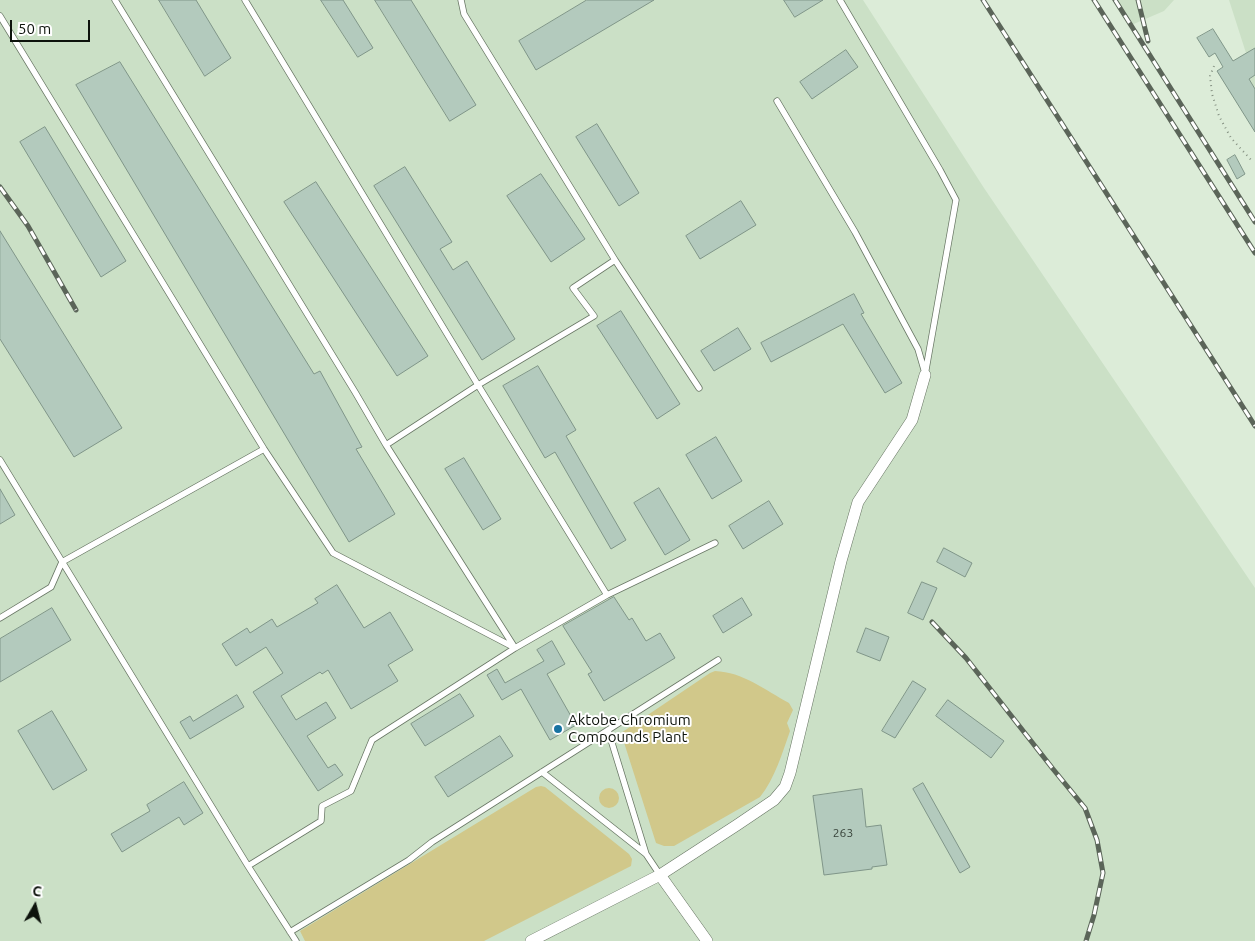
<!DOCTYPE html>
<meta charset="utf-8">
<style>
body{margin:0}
#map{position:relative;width:1255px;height:941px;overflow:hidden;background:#dcecd8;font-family:Ubuntu,sans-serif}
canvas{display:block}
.north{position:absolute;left:10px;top:881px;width:50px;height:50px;-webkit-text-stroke:4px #fff;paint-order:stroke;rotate:8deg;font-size:14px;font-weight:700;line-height:20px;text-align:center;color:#0d130c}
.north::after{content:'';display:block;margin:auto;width:18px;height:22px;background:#0d130c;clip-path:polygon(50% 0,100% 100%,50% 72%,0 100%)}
.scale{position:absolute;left:10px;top:20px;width:80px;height:22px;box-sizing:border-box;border:2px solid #0d130c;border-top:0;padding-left:6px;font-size:15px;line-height:18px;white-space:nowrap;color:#0d130c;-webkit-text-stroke:4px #fff;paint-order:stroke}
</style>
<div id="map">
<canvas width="1255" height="941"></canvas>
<div class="north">С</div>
<div class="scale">50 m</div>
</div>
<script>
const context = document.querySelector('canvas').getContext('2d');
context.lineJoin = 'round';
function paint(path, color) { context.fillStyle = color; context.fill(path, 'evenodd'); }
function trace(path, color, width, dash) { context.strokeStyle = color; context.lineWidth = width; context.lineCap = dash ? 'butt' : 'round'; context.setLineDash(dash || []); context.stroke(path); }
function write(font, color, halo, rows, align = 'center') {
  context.font = font + ' Ubuntu,sans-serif'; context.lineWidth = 4; context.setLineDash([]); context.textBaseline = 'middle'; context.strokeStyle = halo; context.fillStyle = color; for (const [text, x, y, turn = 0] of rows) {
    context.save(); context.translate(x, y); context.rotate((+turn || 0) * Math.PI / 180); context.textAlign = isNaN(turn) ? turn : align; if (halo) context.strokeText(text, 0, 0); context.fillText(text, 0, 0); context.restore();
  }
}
const built = new Path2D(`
 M0,0H863L984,188L1255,588V941H0Z
 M1112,0H1174L1164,11L1129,26Z
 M1229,0H1255V132L1217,71L1246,53Z`);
const green = new Path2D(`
 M715,671C743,672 765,690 789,703L793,710L787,723L790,731C782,754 775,778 760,797L674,846H664L656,843L621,733L710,673Z
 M541,786L545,787L629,854L632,859L631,866L484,941H305L300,931L536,787Z
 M599 798a10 10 0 1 1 20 0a10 10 0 1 1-20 0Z`);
const building = new Path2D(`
 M159,0H196L231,58L205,76Z
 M321,0H343L373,48L358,57Z
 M375,0H411L476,105L450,121Z
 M587,0H654L536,70L519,41Z
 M784,0H823L795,17Z
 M1213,29L1233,61L1255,48V75L1249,79L1255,89V132L1217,71L1223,67L1215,53L1209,57L1197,38Z
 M846,50L858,67L812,99L800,82Z
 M120,62L314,374L320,371L362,447L356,449L395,514L349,542L76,85Z
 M597,124L639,193L619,206L576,137Z
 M45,127L126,261L101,277L20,142Z
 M1235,155L1245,174L1237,179L1227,160Z
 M405,167L452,242L440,249L453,270L467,261L515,339L482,360L374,186Z
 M541,174L585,239L551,262L507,196Z
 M316,182L428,356L397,376L284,202Z
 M741,201L756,225L700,259L686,236Z
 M0,231L122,428L74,457L0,339Z
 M854,294L864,313L861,314L902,383L885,393L843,324L771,362L761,343Z
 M621,311L680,404L657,419L597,326Z
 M738,328L751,349L714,371L701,351Z
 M538,366L576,430L566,436L626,540L611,549L555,452L545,458L503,386Z
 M716,437L742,481L712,499L686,455Z
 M464,458L501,519L483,530L445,469Z
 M659,488L690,540L665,555L634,503Z
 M0,489L15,515L0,524Z
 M769,501L783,524L743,549L729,526Z
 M944,548L972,563L965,577L937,562Z
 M922,582L937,588L923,620L908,613Z
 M337,585L364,628L390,612L413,650L388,665L398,681L351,709L328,670L322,674L320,672L281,696L296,720L326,702L336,718L307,736L328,768L335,764L343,775L318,791L253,692L283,673L266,647L236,666L222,644L247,628L250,633L272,619L277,627L318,603L315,599Z
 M614,597L629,620L632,618L646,641L660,633L675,658L604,701L588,674L592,672L563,626Z
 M742,598L752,615L723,633L713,616Z
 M52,608L71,640L0,682V639Z
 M866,628L889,637L880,661L857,652Z
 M552,641L565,664L547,674L576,725L550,740L521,689L502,700L487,675L497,669L505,683L544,661L537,650Z
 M913,681L926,689L895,738L882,731Z
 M460,694L474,716L425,746L411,724Z
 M237,695L244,707L190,739L180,722L190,716L193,721Z
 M948,700L1004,741L991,758L936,716Z
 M52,711L87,770L53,790L18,731Z
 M500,736L513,756L448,797L435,777Z
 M184,782L203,813L184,825L179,817L122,852L111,834L150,811L147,805Z
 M923,783L970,867L960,873L913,789Z
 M862,789L866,827L881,825L887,865L872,867V869L824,875L813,796Z`);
const path = new Path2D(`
 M1214,66L1210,76L1212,94L1219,116L1231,138L1253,162`);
const service = new Path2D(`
 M115,0L355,392L386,445
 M840,0L940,170L956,200L925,375
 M0,16L264,449L333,553L515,648L607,595L478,385L245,0
 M777,101L855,232L918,349L925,373
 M615,260L699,388
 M0,460L248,866L296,941
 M607,595L715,543
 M0,618L51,587L62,562L264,449
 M542,772L646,854L608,730
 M646,854L660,875
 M248,866L321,821L322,806L351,791L372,740L515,648L386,445L478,385L594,316L573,288L615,260L464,14L461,0
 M290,932L409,860L432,842L718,660`);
const minor = new Path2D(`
 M660,875L707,941
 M531,941L660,875L737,825L774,800L785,787L790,773L841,561L858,502L912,420L925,375`);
const rail = new Path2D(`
 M983,0L1255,426
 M1094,0L1255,253
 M1115,0L1255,222
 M1138,0L1148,41
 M0,187L28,226L76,310
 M932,622L966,658L1053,769L1085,808L1097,840L1103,873L1094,915L1086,941`);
const markers = [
 [558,729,5,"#1873a2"]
];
const numberNames = [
 ["263",843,833]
];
const poiNames = [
 ["Aktobe Chromium",568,720],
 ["Compounds Plant",568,737]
];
paint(built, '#cbe0c6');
paint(green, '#d1c88a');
paint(building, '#b3cabd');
trace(building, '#809689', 1);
trace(service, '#697765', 7);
trace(minor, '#697765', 12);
trace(path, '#859182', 2, [1, 4]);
trace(service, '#fff', 5.5);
trace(minor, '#fff', 11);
trace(rail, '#5b6559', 5);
trace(rail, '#fff', 3, [9]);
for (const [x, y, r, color] of markers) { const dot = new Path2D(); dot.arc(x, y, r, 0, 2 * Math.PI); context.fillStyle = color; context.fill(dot); trace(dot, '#fff', 2); }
write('12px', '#364138', null, numberNames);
write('15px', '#0d130c', '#fff', poiNames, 'left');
</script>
